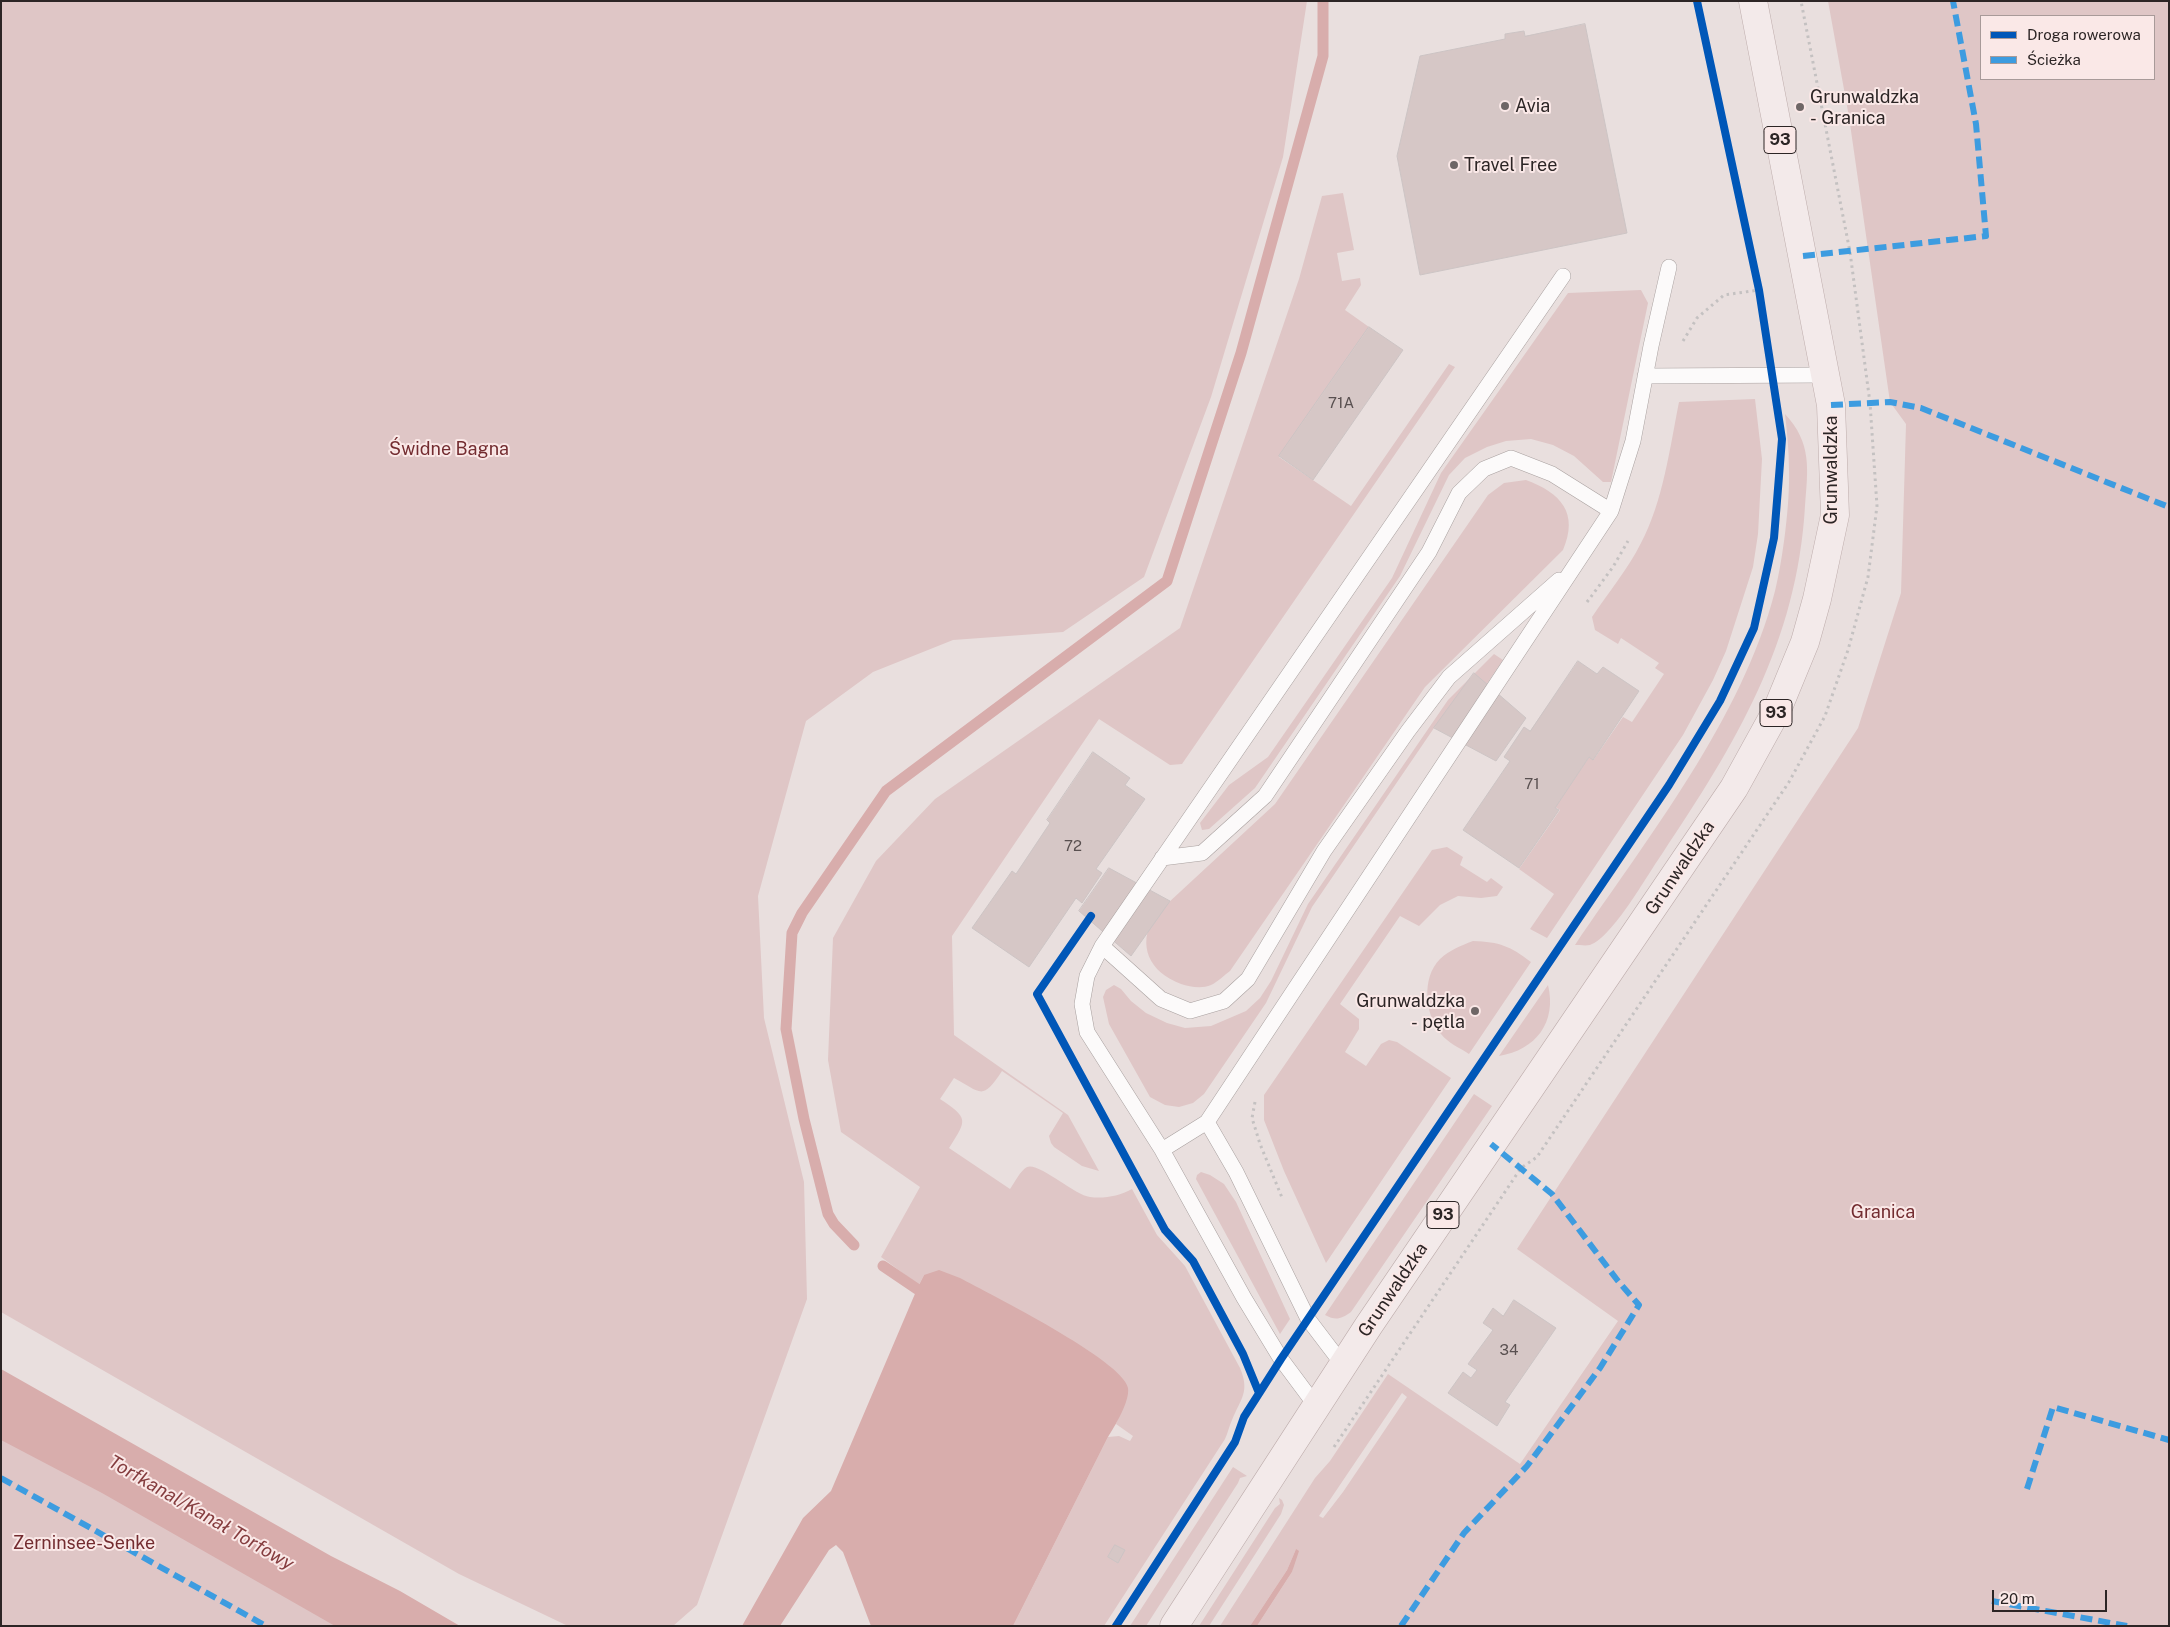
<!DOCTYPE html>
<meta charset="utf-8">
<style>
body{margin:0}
#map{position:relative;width:2170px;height:1627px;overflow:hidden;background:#e9dfde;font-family:"Public Sans",sans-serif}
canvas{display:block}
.frame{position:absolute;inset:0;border:2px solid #2c2525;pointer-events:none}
.legend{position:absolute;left:1980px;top:15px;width:175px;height:65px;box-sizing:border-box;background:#fae8e7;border:1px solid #a89a99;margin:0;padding:6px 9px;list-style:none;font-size:15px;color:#2c2525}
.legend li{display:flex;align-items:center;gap:10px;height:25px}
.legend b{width:25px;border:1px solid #a89a99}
.scale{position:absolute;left:1992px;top:1590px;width:115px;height:22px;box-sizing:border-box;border:2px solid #2c2525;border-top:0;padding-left:6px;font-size:15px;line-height:18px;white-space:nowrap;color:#2c2525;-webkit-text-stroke:4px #fae8e7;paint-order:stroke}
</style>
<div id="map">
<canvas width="2170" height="1627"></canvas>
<div class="frame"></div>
<ul class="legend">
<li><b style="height:6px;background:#0057b8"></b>Droga rowerowa</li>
<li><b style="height:6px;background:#3d9ce0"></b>Ścieżka</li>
</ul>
<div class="scale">20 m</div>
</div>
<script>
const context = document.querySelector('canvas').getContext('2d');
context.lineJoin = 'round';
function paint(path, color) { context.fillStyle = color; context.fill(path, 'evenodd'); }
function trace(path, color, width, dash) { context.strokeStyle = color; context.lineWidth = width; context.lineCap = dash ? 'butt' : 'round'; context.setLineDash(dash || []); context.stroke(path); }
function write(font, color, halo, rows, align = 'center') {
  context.font = font + ' "Public Sans",sans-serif'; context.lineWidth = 4; context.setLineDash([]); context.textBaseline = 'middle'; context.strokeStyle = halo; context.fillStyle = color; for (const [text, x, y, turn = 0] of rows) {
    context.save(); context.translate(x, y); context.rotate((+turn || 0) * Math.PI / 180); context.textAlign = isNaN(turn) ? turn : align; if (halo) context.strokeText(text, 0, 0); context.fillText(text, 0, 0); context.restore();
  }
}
const green = new Path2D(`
 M1,1H1307L1283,157L1211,397L1144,577L1063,632L953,640L873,672L806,721L758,896L764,1018L804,1182L807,1299L697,1605L673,1626H568L459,1574L1,1312Z
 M1828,1H2169V1626H1257L1292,1572L1296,1549L1287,1570L1250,1626H1220L1315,1478L1330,1461L1388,1374L1520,1464L1618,1321L1517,1249L1858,728L1901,593L1906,424L1890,402L1849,117ZM1981,16H2154V79H1981ZM1402,1393L1407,1397L1343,1492L1323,1518L1319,1516Z
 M1343,193L1354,250L1337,253L1342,281L1360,278L1361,285L1345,310L1369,327L1279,457L1351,506L1449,364L1455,367L1182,764L1170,765L1099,719L952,936L954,1035L1068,1115L1099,1171L1082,1166L1054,1147L1051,1143L1049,1136L1063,1113L1002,1071C982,1101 982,1093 954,1078L940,1099C968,1118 968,1119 949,1148L1010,1189C1015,1182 1020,1171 1027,1167C1039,1162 1074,1195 1090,1197C1104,1199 1119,1196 1132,1189L1157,1235L1185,1266L1240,1368C1250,1392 1241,1398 1232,1420C1229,1426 1228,1433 1225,1439L1104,1626H1013L1108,1437L1119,1436L1130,1441L1133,1436L1116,1424L1127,1395L924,1275L919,1285L881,1257L920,1187L841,1132L828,1060L833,938L876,861L935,799L1180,628L1299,279L1322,196Z
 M1641,290L1648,303L1611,482H1603L1574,456L1553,445L1531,439L1506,441L1487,447L1465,458L1449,475L1400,576L1255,788L1209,829L1202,830L1200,823L1229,785L1268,757L1392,578L1441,473L1568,293Z
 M1755,399L1762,459L1758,534L1753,567L1726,651L1713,680L1683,735L1547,938L1530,929L1554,894L1519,869L1560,810L1555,807L1589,757L1594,759L1623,717L1632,722L1664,674L1655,668L1659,663L1621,638L1618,644L1595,630L1592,617C1608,593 1628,569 1641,543C1663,502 1670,447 1679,402Z
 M1785,414C1812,443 1808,469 1805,506C1797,643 1736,743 1662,854C1647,875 1613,937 1590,945C1586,946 1579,945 1575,945C1648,837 1742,719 1775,591C1783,559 1790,503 1789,470C1789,451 1787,432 1785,414Z
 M1526,480C1561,493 1579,513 1563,550L1425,687L1230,971C1224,975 1218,982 1211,985C1202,989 1190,987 1181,984C1149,972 1137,946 1154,916L1275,804L1488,495L1504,483Z
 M1494,654L1503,660L1484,688L1434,728L1312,907L1266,1003L1204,1094L1193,1103L1179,1107L1165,1105L1150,1097L1109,1024L1103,997L1106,990L1114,985L1121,989L1131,1001L1146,1013L1167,1023L1185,1028L1211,1026L1246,1011L1260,998L1271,981L1308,904L1448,700Z
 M1447,847L1463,857L1460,865L1487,882L1491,878L1503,887L1497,896L1481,898L1458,896L1440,905L1419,926L1400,916L1340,1004L1359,1019V1029L1345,1052L1366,1066L1381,1044L1389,1040L1397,1042L1451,1078L1326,1263L1284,1171L1264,1120V1095L1432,850Z
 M1473,941C1500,942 1510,946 1531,962L1469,1054C1460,1048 1448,1043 1441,1034C1425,1015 1421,978 1440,959C1450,950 1460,946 1473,941Z
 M1548,985C1557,1022 1536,1050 1499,1056Z
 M1474,1094L1492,1106L1351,1312C1341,1319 1336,1321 1325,1315Z
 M1201,1172L1210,1175L1224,1184L1236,1202L1290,1319L1280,1334L1196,1179L1197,1175Z
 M1,1399L389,1626H1Z
 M1233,1467L1247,1476L1240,1478L1238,1483L1146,1626H1130Z
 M1279,1498L1282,1500L1284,1505L1281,1514L1209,1626H1199L1275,1508L1280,1504Z`);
const water = new Path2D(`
 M939,1270L960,1278C988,1293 1124,1361 1128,1388C1130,1401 1115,1426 1108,1437L1013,1626H871L843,1552L836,1545L829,1550L780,1626H742L803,1518L831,1491L917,1289L924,1275Z
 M1,1369L331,1556L400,1591L460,1626H335L102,1493L1,1440Z
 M1296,1549L1299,1551L1292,1572L1257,1626H1250L1287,1570Z`);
const stream = new Path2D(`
 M854,1245L834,1224L828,1214L804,1119L786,1029L792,933L802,913L886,791L1167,581L1241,353L1323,56V1
 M883,1266L917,1289`);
const building = new Path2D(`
 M1585,24L1627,233L1420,275L1397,156L1420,56L1505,39V34L1524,31L1525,36Z
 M1369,327L1403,350L1313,480L1279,456Z
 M1578,661L1597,674L1603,667L1639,691L1593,760L1589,757L1555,808L1559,810L1519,868L1463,830L1510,761L1504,757L1524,727L1530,731Z
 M1474,673L1526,718L1496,761L1434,728Z
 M1093,752L1130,778L1125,785L1145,799L1096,869L1102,873L1082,903L1076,898L1029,967L972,928L1012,871L1016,874L1050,823L1047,820Z
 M1109,868L1170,901L1131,956L1079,911Z
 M1514,1300L1556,1328L1505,1402L1510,1405L1497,1426L1448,1393L1463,1372L1471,1378L1477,1370L1468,1364L1493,1330L1483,1323L1493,1308L1503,1316Z
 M1115,1545L1125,1550L1118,1563L1108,1557Z`);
const path = new Path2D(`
 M1683,341L1697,318L1724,295L1759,290
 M1587,602L1613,567L1628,541
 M1255,1102L1252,1118L1260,1144L1283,1200
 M1334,1447L1521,1168L1537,1157L1789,782L1825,716L1848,650L1868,577L1877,506L1870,403L1850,252L1801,1`);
const lane = new Path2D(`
 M1645,376L1825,375
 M1611,511L1633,441L1651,346L1669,267
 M1162,858L1202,853L1265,796L1429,552L1459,493L1484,469L1511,458L1552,474L1611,511L1207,1122L1236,1172L1308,1319L1343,1365
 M1102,946L1161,999L1190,1011L1224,1001L1248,979L1324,851L1408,731L1449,677L1559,580
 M1162,1150L1207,1122
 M1316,1406L1281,1359L1244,1298L1162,1150L1087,1032L1082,1004L1087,976L1102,946L1563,276`);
const primary = new Path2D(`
 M1174,1626L1369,1325L1734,788L1777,710L1805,642L1817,599L1835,515L1831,405L1753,1`);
const quiet = new Path2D(`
 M1803,256L1986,236L1976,124L1953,1
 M1831,405L1890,402L1921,408L2169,507
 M1,1478L266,1626
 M2027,1489L2053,1407L2169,1440
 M1992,1601L2127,1626
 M1401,1626L1464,1533L1527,1466L1600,1368L1639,1305L1618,1281L1552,1194L1491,1144`);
const cycleway = new Path2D(`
 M1091,916L1037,994L1165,1230L1193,1261L1243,1354L1259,1393
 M1116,1626L1235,1442L1244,1417L1281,1359L1669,785L1720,701L1754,628L1774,538L1782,439L1759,290L1697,1`);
const markers = [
 [1505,106,5,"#6e6666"],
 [1800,107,5,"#6e6666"],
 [1454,165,5,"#6e6666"],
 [1475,1011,5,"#6e6666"]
];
const numberNames = [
 ["71A",1341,403],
 ["71",1532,784],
 ["72",1073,846],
 ["34",1509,1350]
];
const shields = [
 [1780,140,32],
 [1776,713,32],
 [1443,1215,32]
];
const shieldNames = [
 ["93",1780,140],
 ["93",1776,713],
 ["93",1443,1215]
];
const poiNames = [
 ["Grunwaldzka",1810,97],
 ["- Granica",1810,118],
 ["Avia",1515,106],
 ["Travel Free",1464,165],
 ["Grunwaldzka",1465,1001,"right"],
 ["- pętla",1465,1022,"right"]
];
const parkNames = [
 ["Świdne Bagna",449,449],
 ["Granica",1883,1212],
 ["Zerninsee-Senke",84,1543]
];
const streetNames = [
 ["Grunwaldzka",1831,470,-90],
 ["Grunwaldzka",1680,868,-56],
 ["Grunwaldzka",1393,1290,-56]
];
const waterNames = [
 ["Torfkanal/Kanał Torfowy",201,1513,30]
];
paint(green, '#dfc6c6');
paint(water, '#d8adac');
trace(stream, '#d8adac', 11);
paint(building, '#d6c7c6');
trace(building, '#ccc4c4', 1);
trace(lane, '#a8a09f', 16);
trace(primary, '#bdacab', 29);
trace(path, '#c4c1c1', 3, [2.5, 4]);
trace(lane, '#fcfafa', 15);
trace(primary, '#f3eaea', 28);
trace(quiet, '#3d9ce0', 6, [12, 6]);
trace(cycleway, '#0057b8', 8);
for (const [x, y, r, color] of markers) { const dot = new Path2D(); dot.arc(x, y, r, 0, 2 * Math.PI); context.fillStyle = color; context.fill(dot); trace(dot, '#fae8e7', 2); }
write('15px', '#595050', null, numberNames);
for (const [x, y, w] of shields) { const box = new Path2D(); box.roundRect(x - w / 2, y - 13.5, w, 27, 4); context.fillStyle = '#fae8e7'; context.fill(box); trace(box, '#2c2525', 1); }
write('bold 16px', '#2c2525', null, shieldNames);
write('18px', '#2c2525', '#fae8e7', poiNames, 'left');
write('18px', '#732c30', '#fae8e7', parkNames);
write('18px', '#2c2525', '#fae8e7', streetNames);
write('italic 19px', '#853d3f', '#fae8e7', waterNames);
</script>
